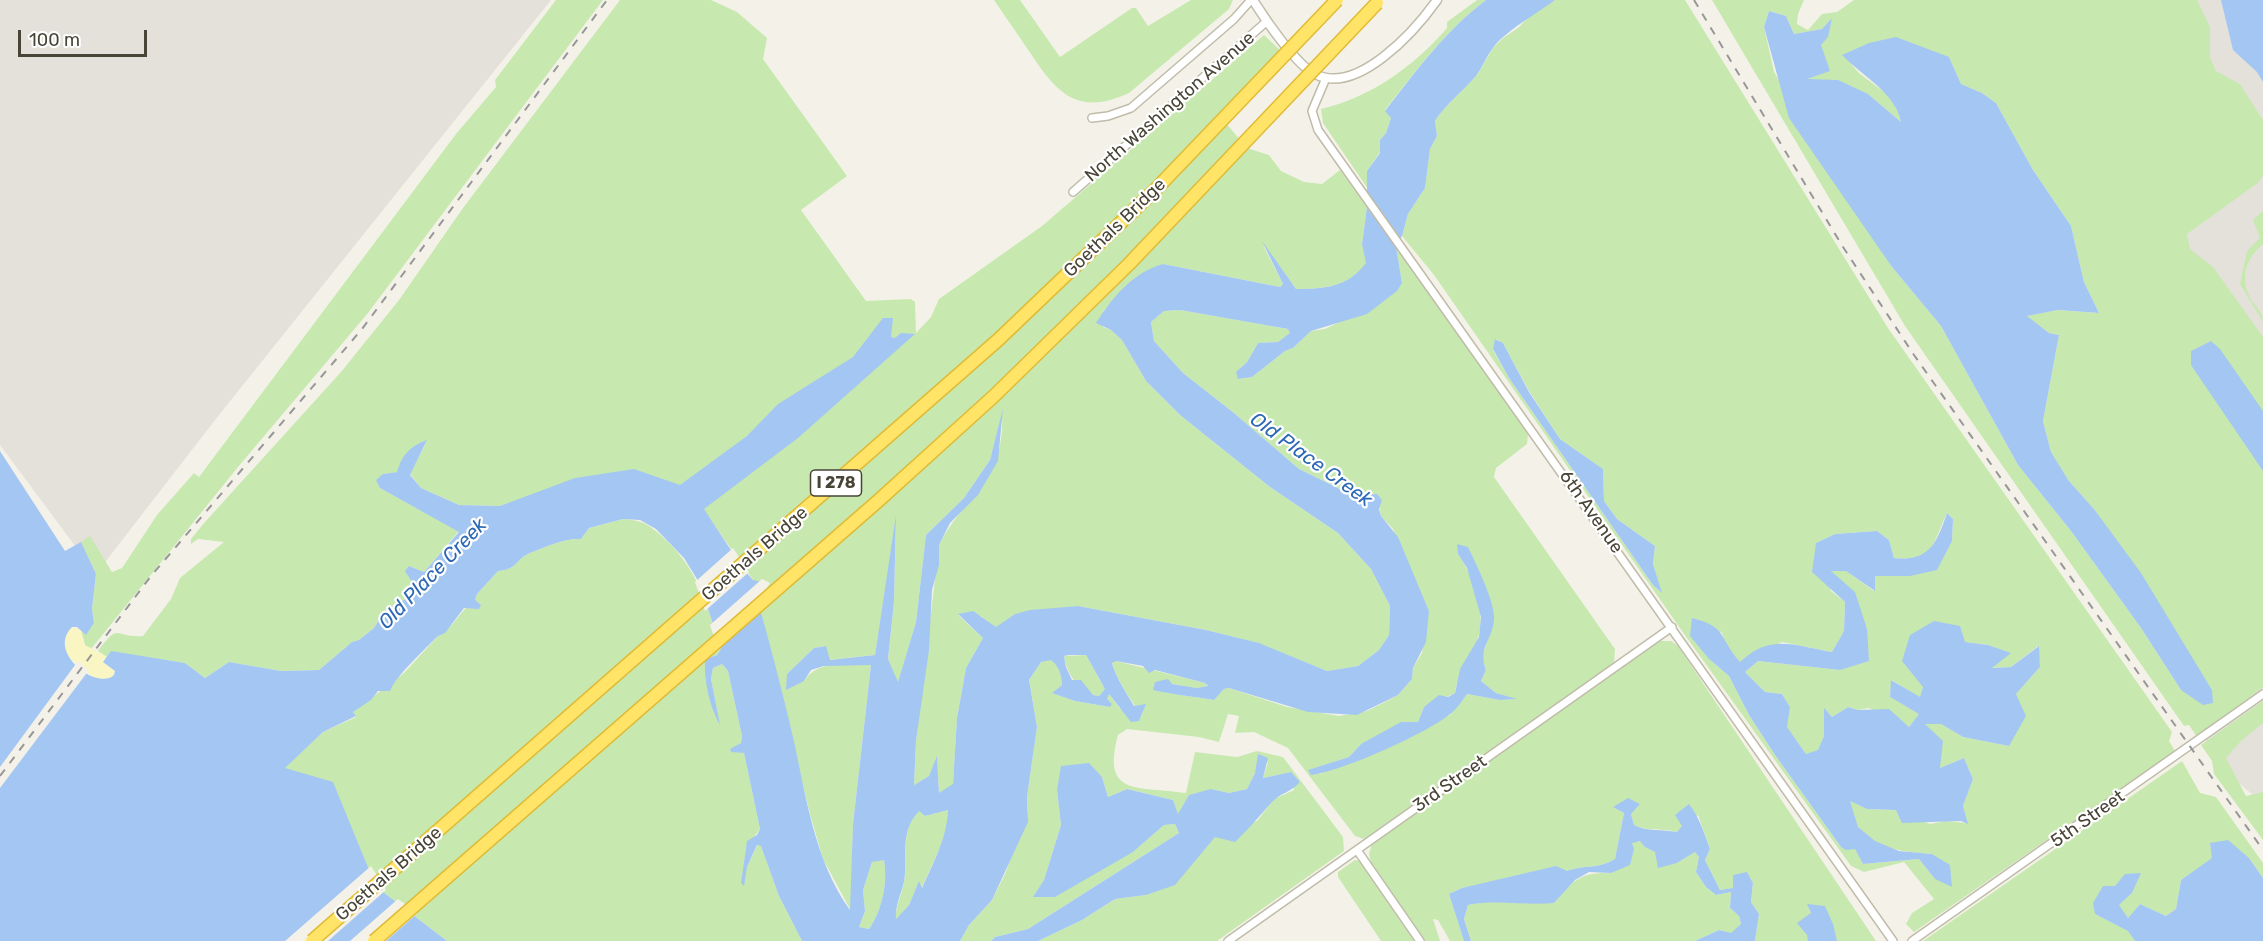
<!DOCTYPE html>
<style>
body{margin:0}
#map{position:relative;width:2263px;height:941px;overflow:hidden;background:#f4f2e8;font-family:Rubik,sans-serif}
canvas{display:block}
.scale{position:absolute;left:18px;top:30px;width:129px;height:27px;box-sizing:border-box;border:3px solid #484436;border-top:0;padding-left:8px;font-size:18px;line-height:21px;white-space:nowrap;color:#484436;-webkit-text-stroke:4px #fff;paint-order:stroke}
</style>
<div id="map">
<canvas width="2263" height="941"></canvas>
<div class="scale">100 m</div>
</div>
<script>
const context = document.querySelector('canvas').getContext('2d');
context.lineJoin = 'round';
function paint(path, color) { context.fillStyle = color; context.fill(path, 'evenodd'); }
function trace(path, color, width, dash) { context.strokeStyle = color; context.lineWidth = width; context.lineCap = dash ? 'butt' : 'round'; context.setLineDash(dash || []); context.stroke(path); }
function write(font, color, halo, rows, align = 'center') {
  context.font = font + ' Rubik,sans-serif'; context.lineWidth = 4.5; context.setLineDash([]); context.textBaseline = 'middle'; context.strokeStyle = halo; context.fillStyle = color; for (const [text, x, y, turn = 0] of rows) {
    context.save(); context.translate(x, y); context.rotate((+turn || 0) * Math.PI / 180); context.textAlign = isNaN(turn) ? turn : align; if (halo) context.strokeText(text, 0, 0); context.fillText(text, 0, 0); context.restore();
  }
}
const industrial = new Path2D(`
 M0,0H551L215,420L96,574L0,445Z
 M2175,0H2263V152Z
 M2263,166V364L2170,235Z
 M2263,672V803L2220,768L2195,721Z`);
const green = new Path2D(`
 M556,0H603L368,313L238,467L91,649L85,645L81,631L86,634L94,623L92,609L96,574L81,542L90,536L112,572L122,568L157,515L194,473L199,477L456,134L496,87L495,80Z
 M620,0H711L737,12L767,38L763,59L847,176L801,210L866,301L911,299L915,302L916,333L931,317L939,299L1042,226L1264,35L1281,51L1219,115L1247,148L1269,155L1281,171L1304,182L1322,184L1340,170L1367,207L1362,244L1367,263C1348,287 1325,289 1296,289L1263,245L1283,284L1280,287L1163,264L1110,304L1103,312V327L1111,330L1122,340L1146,381L1180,415L1270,487L1338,533L1371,569L1390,606L1389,635L1379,650L1358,666L1327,671L1258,643L1206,630L1078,606L1015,614L996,628L981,616L958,615L983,638L966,668L957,718L953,785L939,794L937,758L929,776L914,785L916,741L939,545C966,493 1005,482 1002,414L990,460L964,498L926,535L916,622L898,683L888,660L894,602L896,521L875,655L829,660L825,646L814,648L787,674L804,681C818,659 848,665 871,665L853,824L851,911L823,859L810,814L753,580L703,509L537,494L500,506L459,505L421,488L410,474L427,441L398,472L383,474L380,488L459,531L424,572L409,566L414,586L410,596L384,612L374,628L359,640L352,642L319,670L281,671L229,662L205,678L185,663L111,652L107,657L98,651C120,621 113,638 143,636L171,599L180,578L224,542L198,539L191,544V539L205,522L341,372L399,300L463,208Z
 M994,0H1020L1060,57L1132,8H1136L1148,26L1191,0H1233L1229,9L1129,93C1079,116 1058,95 1031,54C1019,36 1006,18 994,0Z
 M1477,0H1486C1445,31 1416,71 1385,110L1391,118L1386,133L1380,140V152L1367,171L1368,189L1323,123L1321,109C1371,97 1413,67 1447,28V22Z
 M1555,0H1685L1888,328L2172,732L2169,741L2175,751L1914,932L1906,924L1912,913L1934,899L1904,862L1864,872L1851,866L1682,631L1434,275L1402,236L1408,214L1425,188L1430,149L1437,136L1435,121L1442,111L1477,75L1493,48L1503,38L1518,28L1536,10ZM1496,339L1503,343L1529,391L1560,439L1603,469L1604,501L1617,519L1655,546L1653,564L1661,592L1653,585L1509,378L1493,350ZM1947,513L1953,519L1952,541L1910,576H1874V591L1846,571H1831L1867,629L1840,670L1758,661L1745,672L1765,692L1782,694L1790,707L1786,727L1806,754L1818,751L1824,736V709L1832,717L1848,707L1858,710L1869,708L1909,727L1920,714L1890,697L1892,680L1920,698L1923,687L1965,642L1988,645L2010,653L1990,668L2011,667L2038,646L2040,667L2016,694L2009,746L1963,737L1941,724H1924L1940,768L1964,758L1973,779L1963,806L1967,823L1946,821L1930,824L1896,810L1867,809L1849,800C1852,808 1853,820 1858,827C1874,850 1907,852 1932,854L1935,879L1919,859L1863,864L1855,848L1841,847L1775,755L1749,715L1729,676L1709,659L1721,631L1727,647L1740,663L1782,642L1832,652L1844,631L1845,602L1831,591L1816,543L1835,534L1877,531L1889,540L1894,558C1935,562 1933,542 1947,513Z
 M1712,0H1804L1798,14L1797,24L1808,30L1822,14L1837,12L1854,0H2197L2210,27V57L2216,71L2240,84L2263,120V175L2259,182L2187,234L2190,249L2213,267L2263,337V687L2197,737L2189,725L2184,726L1905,326ZM1769,11L1786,16L1794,34L1822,29L1832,19L1805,79L1868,94L1902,123L1892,98L1859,73L1843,55L1949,57L1961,84L1982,93L1996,103L2033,170L2071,226L2084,282L2099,313L2058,310L2026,316L2049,333L2059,335L2043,421L2051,452L2069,481L2094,509L2212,690H2181L2141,628L2071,531L2018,465L1941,326L1892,267L1774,72L1764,27Z
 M2263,211V244C2245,259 2239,280 2252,301C2257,308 2263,313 2263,322L2240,284L2247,251L2260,238L2253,220Z
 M1396,246L1528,434L1527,444L1496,468L1494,477L1615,649L1614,663L1364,839L1355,836L1288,748L1254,732L1235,733L1239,716L1228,714L1219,742L1199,737L1127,729L1118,735C1101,797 1138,786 1186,793L1195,752L1237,757L1257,751L1283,757L1343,837L1344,851L1217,941H1038L1082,920L1115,899L1146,895L1215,837L1257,821L1274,799L1294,790L1291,772L1263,778L1268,762L1255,773L1247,789L1229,793L1211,789L1178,815L1173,800L1127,789L1108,797L1102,777L1057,790L1061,825L1044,880L1034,897L1133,852L1164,825L1175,824L1179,833L1028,929L995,937L991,941H960L969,925L992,900L1005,874L1028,813L1027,797L1037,727L1029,680L1041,662L1051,659C1060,666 1061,674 1062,685L1053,693L1075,701L1110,707L1104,690L1099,696C1079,694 1067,674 1064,656L1086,655L1102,684L1120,709L1141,717L1145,705L1135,706C1126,692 1116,678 1112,662L1116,661L1205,683L1208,687L1197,688L1172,684L1154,690C1174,695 1193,696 1214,700L1224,689L1229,688L1287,707L1339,716L1367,711L1383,703L1398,695L1412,679L1413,668L1422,653L1429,611L1393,529L1381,516L1377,494L1361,495L1344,491L1299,469L1234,413L1183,373L1154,341L1151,322L1164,311L1180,310L1288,329L1291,333L1278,342L1258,343L1247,362L1240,368L1238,379L1252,377L1285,351L1293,348L1311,331L1325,329L1348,318L1402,283ZM1458,554L1478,569L1494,620L1482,658L1486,670L1481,681L1496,693L1515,699L1500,700L1467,694L1450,715L1320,774L1309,770L1349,757L1361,744L1418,722L1424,707L1455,693C1459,667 1470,660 1478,638C1487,613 1472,574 1458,554Z
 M623,519C645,520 652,527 667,541C700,573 707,607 721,649L717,655L705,659L719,722L711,679L713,668L722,664L728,671L742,736L741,743L730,751L744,753L760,829L746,848L744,864L747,867L758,844L761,845L779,896L802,941H447L383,892L284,768L323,732L356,717L353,712L404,673L438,636C453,629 461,609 475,600L477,594L498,571C519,569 514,560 530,553C546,547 563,538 581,539L589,528Z
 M1660,641H1671L1678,646L1876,941H1837L1808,905L1811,913L1808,941H1755L1759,914L1751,902L1753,883L1747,873L1733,876V888L1720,890L1705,860L1710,849L1698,815L1677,832C1662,828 1649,832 1634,825L1631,814L1613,807L1624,813L1615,859C1596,870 1587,864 1567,871L1462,888L1449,894L1464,941H1450L1438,920L1433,919L1440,941H1425L1371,863L1369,854L1372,844Z
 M2263,701V723L2241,741L2226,758L2246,796L2263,792V840L2214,774L2212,761L2201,745Z
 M2182,761L2200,793L2216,797L2263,863V878L2249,858L2210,844L2213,858L2181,880L2176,909L2166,916L2140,904L2128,918L2118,905L2132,893L2140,873L2095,914L2129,931L2135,941H1923Z
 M919,810L925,816L948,810V824L939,850L921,889L919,882L909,905L895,920C896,906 901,896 904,883C910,856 898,834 919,810Z
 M1641,841L1645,847L1677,863L1695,852L1699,857L1696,872L1706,887L1716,895L1731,892L1730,908L1739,916L1741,924L1731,934L1719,930L1695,941H1471L1464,919L1468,905L1486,902L1554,903C1574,880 1579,872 1611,873L1632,842Z
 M884,859C888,882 882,911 869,929L859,927L865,911L863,890L872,862Z
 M1355,860L1359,861L1414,941H1381L1338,877V872Z`);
const sand = new Path2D(`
 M72,627L81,631L85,645L107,657L103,662L115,671L112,678L97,680L65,654L64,636Z`);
const water = new Path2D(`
 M1486,0H1555C1538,13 1505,31 1493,48C1486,57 1482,68 1476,76C1462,92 1446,104 1435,121L1437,136L1430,149L1425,188L1408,214L1402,236L1396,246L1402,283L1397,291L1367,314L1311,331L1293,348L1285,351L1252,377L1238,379L1236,372L1247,362L1258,343L1278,342L1290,333L1288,329L1180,310L1164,311L1151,322L1154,341L1183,373L1234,413L1299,469L1344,491L1361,495L1377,494L1382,500L1379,509L1381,516L1398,537L1429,611L1426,642L1413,668L1412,679L1398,695L1357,715L1308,712L1229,688L1224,689L1214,700C1193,696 1173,695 1153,690L1155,682L1168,679L1172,684L1197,688L1208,686L1205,683L1155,670L1149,673L1143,666L1116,661L1112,663C1116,678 1126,692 1134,706L1146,704L1139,721L1131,722L1109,694L1107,699L1112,704L1110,707L1075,701L1052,693L1062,685C1061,675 1060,667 1051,660L1041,662L1029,680L1037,727L1027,797L1028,822L992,900L969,925L960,941H802L779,896L761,846L757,845L747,867L744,886L741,883L747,841L757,835L760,829L744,753L731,752L730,749L741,743L742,736L728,671L722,664L713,668L711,679L720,725C709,706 704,681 705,659L717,655L721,649L700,584L684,558L656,529L640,520L623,519L589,528L581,539C563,538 546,547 530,553C514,560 519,569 498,571L477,594L475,600L481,605L479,609L464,608L445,633L438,636C425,649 395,677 390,691H378L371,700L353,712L356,716L323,732L285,768L333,782L372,877L383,892L447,941H0V451L65,551L81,542L96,574L92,609L94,623L86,635L77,627H72C46,653 98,691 114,675L115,671L103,662L111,651L185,663L205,678L229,662L281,671L319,670L352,642L359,640L374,628L384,612L410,596L414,585L405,571L409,566L424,572L459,532L380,488L376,480L383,474L397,472C402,454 411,446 427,440L410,475L421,488L459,505L500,506L575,478L634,469L680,485L747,436L778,404L853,357L883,318H893L891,337L895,338L901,333L915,334L798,438L704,509L744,570L753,580L767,583L757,598C770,644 782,690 793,737C806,795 814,860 850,910L853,824L871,665L824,666L811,670L804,681L786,690L787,674L814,648L826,646L830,660L875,655L896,515L894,602L888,659L898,682L916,622L926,535L964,498L990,460L1003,408L998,461L978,495L950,523L939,545V565L932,590L929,650L916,741L914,785L929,776L937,756L939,793L953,784L957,718L966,668L983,638L958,614L973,611L996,627L1015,614L1030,610L1078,606L1206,630L1259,643L1327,671L1358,666L1379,650L1389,635L1390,606L1371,569L1338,533L1270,487L1180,415L1146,381L1122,340L1111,330L1096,323C1113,297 1132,273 1163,264L1280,287L1283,284L1262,241L1296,289C1325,289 1348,287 1366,263L1362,244L1367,207V171L1380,153V140L1386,133L1391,118L1385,111C1416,71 1445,31 1486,0ZM1069,655H1086L1105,689L1099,696L1093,695L1081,680H1072L1066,667L1064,656ZM948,810C947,838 933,863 922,888L919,881L909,905L896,919C895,905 901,895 904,882C909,856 898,834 919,811L925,816ZM884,860C888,882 882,911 869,929L859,927L865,911L863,890L872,862Z
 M2221,0H2263V82L2257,72L2233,50Z
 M1769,11L1786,16L1794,34L1822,29L1832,18L1828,37L1821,45L1830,71L1807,79L1838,80L1868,94L1901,122C1895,92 1863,77 1842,55L1869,43L1896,37L1949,57L1961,84L1982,93L1996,103L2033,170L2071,226L2084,282L2099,313L2058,310L2027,316L2049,333L2059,335L2043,421L2051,452L2069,481L2094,509L2141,573L2212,690L2213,703L2203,705L2181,690L2141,628L2071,531L2018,465L1941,326L1892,267L1789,118L1764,27Z
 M1495,339L1503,343L1529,392L1560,439L1603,469L1604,501L1617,519L1655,546L1653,564L1662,593L1653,585L1509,378L1493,349Z
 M2211,341L2220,349L2263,411V471L2191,365V351Z
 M1947,513L1953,519L1952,541L1937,570L1910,576H1875V591L1846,571H1831L1855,592L1867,629L1869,661L1840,670L1758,661L1745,672L1765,692L1782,694L1790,707L1787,727L1806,754L1818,750L1824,736V708L1832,717L1848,707L1858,710L1889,709L1909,727L1919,714L1890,697L1891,680L1920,697L1923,687L1902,661L1910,635L1934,621L1960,626L1965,642L1988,645L2011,653L1992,668L2011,667L2039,646L2040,667L2016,694L2026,716L2009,746L1963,737L1941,724H1925L1943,741L1940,768L1964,758L1973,779L1963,806L1968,824L1961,821L1902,823L1896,810L1867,809L1850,801L1858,827L1875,841L1899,851L1932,854L1950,865L1952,887L1935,879L1919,859L1863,864L1855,849L1846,850L1841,847L1775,755L1749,715L1729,676L1709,659L1690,636L1692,618C1728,627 1718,637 1740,662C1771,633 1795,646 1832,652L1844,631L1845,602L1812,572L1816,543L1835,534L1877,531L1889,540L1894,558C1930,562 1937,542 1947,513Z
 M1457,544L1468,547C1476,564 1496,603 1494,621C1491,642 1478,648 1486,670L1481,681L1496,693L1517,699L1500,700L1467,694C1462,701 1456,710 1449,715C1425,734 1340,772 1311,775L1308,770L1349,757L1361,744L1401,722H1418L1424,707L1439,695L1448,697L1455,693L1460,669L1479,637L1481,617L1467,568L1458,554Z
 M1258,754L1268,758L1263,778L1291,772L1300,782C1292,792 1280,793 1272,802C1260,815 1249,829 1235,842L1215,837L1175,885L1146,895L1115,899L1082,920L1038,941H991L995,937L1028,929L1179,833L1175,824L1164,825L1133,852L1055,897H1033L1044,880L1061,825L1057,790L1061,766L1089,763L1102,777L1108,797L1127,789L1173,800L1178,814L1189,795L1211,789L1229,793L1247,789L1255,773Z
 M1628,798L1640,804L1631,814L1634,825C1648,832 1662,829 1677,832L1682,826L1675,815L1689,804C1700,818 1704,833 1710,849L1705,860L1720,890L1733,888V875L1747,872L1753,883L1751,902L1759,914L1755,941H1695L1719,930L1731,933L1741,924L1739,916L1730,908L1731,892L1716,895L1706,887L1696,872L1699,857L1695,852L1677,863L1658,868L1655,852L1645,847L1640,841L1632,843L1634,849L1630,865L1611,873L1589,872L1575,880L1554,903C1525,906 1497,899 1468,905L1464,919L1471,941H1464L1449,894L1462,888L1556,866L1567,871C1587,864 1596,870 1615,859L1624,813L1613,807Z
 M2228,840L2249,858L2263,878V941H2135L2128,931L2095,914L2093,903L2103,886H2115L2125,874L2141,873L2132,893L2119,905L2128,918L2140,904L2166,916L2176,909L2181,880L2212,858L2210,843Z
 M1807,904L1825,906L1833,924L1837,941H1808L1807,935L1797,923L1811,913Z`);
const pier = new Path2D(`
 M733,548L749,572L705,611L695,582Z
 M762,579L770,583L760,599L763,610L715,652L718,649L710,625Z
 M78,661L89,670L0,788V767Z
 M371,866L386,890L328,941H285Z
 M398,899L418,913L386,941H350Z`);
const minor = new Path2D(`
 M1326,78L1312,111L1318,130L1893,941
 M1092,118L1108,116L1131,108L1234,19L1251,0
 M1073,192L1266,22
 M1357,850L1420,941
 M1228,941L1672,627
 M1912,941L2263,694`);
const tertiary = new Path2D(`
 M1253,0C1265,19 1296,65 1315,74C1357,96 1415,31 1437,0`);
const rail = new Path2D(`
 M1694,0L1843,247L1914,355L2263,850
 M0,776L151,576L362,329L607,0`);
const motorwayBridge = new Path2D(`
 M312,941L998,340L1157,188L1337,0
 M374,941L878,501L994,396L1129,264L1377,3`);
const shields = [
 [836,483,51]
];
const shieldNames = [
 ["I 278",836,483]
];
const streetNames = [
 ["North Washington Avenue",1170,107,-41],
 ["Goethals Bridge",1115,228,-44],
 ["6th Avenue",1591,512,55],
 ["Goethals Bridge",755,554,-41],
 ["3rd Street",1450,784,-35],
 ["5th Street",2088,819,-35],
 ["Goethals Bridge",389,874,-41]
];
const waterNames = [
 ["Old Place Creek",1311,460,36],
 ["Old Place Creek",433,574,-46]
];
paint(industrial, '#e4e1da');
paint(green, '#c7e9b0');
paint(sand, '#f9f6c4');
paint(water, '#a4c6f2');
paint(pier, '#f4f2e8');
trace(minor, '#c0bcaa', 10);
trace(tertiary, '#c0bcaa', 11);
trace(minor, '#fff', 7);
trace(tertiary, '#fff', 8);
trace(rail, '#979797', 2, [8, 8]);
trace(motorwayBridge, '#e0bb36', 15, []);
trace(motorwayBridge, '#ffe468', 12);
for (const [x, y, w] of shields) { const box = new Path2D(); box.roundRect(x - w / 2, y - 13, w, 26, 4.5); context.fillStyle = '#fff'; context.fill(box); trace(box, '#484436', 1.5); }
write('bold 16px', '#484436', null, shieldNames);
write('18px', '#484436', '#fff', streetNames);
write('italic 20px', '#2d68b6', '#fff', waterNames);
</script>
